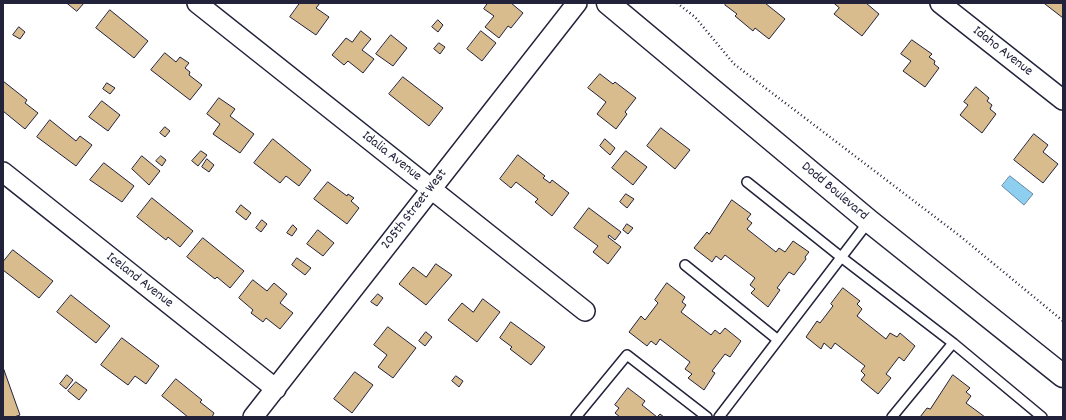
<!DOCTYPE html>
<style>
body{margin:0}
#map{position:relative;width:1066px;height:420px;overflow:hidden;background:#fff;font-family:Dekko,sans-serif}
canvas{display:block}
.frame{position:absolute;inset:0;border:4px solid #22223b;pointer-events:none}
</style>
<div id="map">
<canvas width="1066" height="420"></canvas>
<div class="frame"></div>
</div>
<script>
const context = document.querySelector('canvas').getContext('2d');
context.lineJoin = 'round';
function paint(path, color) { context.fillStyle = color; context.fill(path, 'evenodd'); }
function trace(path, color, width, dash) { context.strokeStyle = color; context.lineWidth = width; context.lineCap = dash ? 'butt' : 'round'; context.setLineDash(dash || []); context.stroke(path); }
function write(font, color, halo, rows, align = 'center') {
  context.font = font + ' Dekko,sans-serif'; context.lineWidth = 4; context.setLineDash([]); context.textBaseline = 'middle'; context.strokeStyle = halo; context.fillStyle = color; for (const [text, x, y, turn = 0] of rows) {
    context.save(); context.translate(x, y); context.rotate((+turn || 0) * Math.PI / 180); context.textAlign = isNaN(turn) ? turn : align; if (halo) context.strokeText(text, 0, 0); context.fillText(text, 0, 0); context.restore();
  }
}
const water = new Path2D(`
 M1010,176L1033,194L1024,205L1002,186Z`);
const building = new Path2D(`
 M67,3H84L77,11Z
 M300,3H320L316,8L329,17L316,35L290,17Z
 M488,3H511L523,13L511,28L508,26L499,38L485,27L494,16L484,9Z
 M727,3H765L785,19L769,39L755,28L753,31L735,16L737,14L725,5Z
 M834,3H866L879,14L862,36L834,14L839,8Z
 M1046,3H1063V18L1045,4Z
 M110,10L148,41L134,58L96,28Z
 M438,20L443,25L438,32L432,27Z
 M19,27L25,32L20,39L13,35Z
 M361,31L371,39L362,50L374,59L363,73L348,61L344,65L332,55L346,38L352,42Z
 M481,31L496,43L482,61L467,49Z
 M391,35L407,48L393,66L376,54Z
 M912,40L932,54L929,57L935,61L934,64L939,68L925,87L903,71L911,61L901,54Z
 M439,43L445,47L440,54L434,49Z
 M165,53L176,62L180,57L189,63L185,68L190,72L189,75L202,85L190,100L151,70Z
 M600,74L613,84L615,82L636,98L625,112L627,114L616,129L597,114L606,102L588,88Z
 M403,77L443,108L429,126L389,94Z
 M3,81L27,100L25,103L38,113L25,129L3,111Z
 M107,83L115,88L110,94L103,89Z
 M976,87L989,98L987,101L992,105L990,109L996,114L982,133L960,115L968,105L964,102Z
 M219,98L235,109L230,116L254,134L240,153L213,134L220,124L207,114Z
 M102,101L120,115L108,131L89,117Z
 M50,120L76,141L80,136L92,145L76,166L37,137Z
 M165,127L170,131L165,137L160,133Z
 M661,128L690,150L675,169L647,146Z
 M1034,134L1048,145L1043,152L1058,164L1043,183L1014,160Z
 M273,139L311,170L299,186L286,176L280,183L254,163Z
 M605,139L615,148L610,155L600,146Z
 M201,151L207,155L198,166L192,161Z
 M626,151L647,167L633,185L612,168Z
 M518,155L545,176L543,178L550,183L552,180L569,193L552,216L535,202L538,199L516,182L511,188L500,179Z
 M142,156L160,171L149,185L132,169Z
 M161,156L166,160L162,166L156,161Z
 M207,159L214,165L209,172L202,167Z
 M104,163L134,186L122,202L90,180Z
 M328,182L347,196L348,194L354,198L351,201L359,208L347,224L314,199Z
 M626,194L634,199L627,208L620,202Z
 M152,198L193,231L180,247L168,237L166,240L137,217Z
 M732,200L751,214L747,219L752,223L747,229L776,252L779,248L785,252L793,241L809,252L805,257L806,259L794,275L789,272L777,288L780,290L768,307L751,293L755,289L750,285L755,278L725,255L721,260L716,256L712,262L694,248L707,232L709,234Z
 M241,205L251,213L246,220L236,212Z
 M589,208L621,232L615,240L609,235L608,237L621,247L608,264L593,252L598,246L574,228Z
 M262,220L267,224L261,232L256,228Z
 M627,224L633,228L628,234L623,230Z
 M293,225L297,229L292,236L287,233Z
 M318,230L334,243L323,256L307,244Z
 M203,238L244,271L230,288L217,277L215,279L187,257Z
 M13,250L53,281L39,298L3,270V262Z
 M297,258L311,268L305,275L292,265Z
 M436,264L452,275L426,305L399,284L413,267L426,277Z
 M253,280L267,291L274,283L287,294L280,303L293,313L280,329L266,318L263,322L251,313L253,310L239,298Z
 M667,283L685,297L682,302L686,305L681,312L711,335L715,330L720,334L725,328L741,341L730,357L725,354L712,371L715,373L704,390L688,378L692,374L685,369L690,362L660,339L656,345L651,341L647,346L629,332L641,316L645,320L658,303L655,300Z
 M843,288L860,301L857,304L862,309L857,316L886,339L890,333L897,337L900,333L915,346L904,361L899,357L886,374L891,378L878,394L861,380L865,375L861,371L865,366L835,343L831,349L824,343L821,349L806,337L817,321L820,323L833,306L831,304Z
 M378,294L383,298L377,306L371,302Z
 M71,295L110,326L96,343L57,312Z
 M483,299L500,312L477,342L448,320L462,303L473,312Z
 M511,322L545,347L531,365L510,349L512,347L500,338Z
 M388,327L416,348L393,378L378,367L387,355L374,345Z
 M426,332L432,337L425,346L419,341Z
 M122,338L159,366L146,384L135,376L128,385L101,365Z
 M4,370L20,415L14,417H3Z
 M355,372L373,385L352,413L334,399Z
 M67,375L73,380L66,389L60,384Z
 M953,375L970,388L966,392L971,396L966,403L985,417H920L927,408L930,409Z
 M456,376L463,381L459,387L452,381Z
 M176,379L202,400L200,402L214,413L212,417H188L162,396Z
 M76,382L87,390L79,400L68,391Z
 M628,388L645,401L642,405L657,417L660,414L664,417H620L615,413L619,408L615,405Z`);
const path = new Path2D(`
 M677,3L695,17L734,64L960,236L1063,321`);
const lane = new Path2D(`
 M747,182L841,257L953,343L1042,417
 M685,265L778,340
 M576,417L627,355L707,417
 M719,417L869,221
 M892,417L953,343`);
const street = new Path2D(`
 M197,3L585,311
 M940,3L1063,100
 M3,172L276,389
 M253,417L577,3`);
const secondary = new Path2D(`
 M608,3L869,221L1063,376`);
const streetNames = [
 ["Idaho Avenue",1002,52,38],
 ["Idalia Avenue",391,157,38],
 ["Dodd Boulevard",834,192,40],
 ["205th Street West",415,210,-52],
 ["Iceland Avenue",139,281,38]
];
paint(water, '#8eceef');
trace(water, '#6389a7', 1);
paint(building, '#d9bc8d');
trace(building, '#22223b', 1);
trace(lane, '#22223b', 12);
trace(street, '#22223b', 22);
trace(secondary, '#22223b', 25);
trace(path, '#22223b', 2.5, [1, 3]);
trace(lane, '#fff', 9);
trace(street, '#fff', 19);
trace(secondary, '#fff', 22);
write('14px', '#22223b', '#fff', streetNames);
</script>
